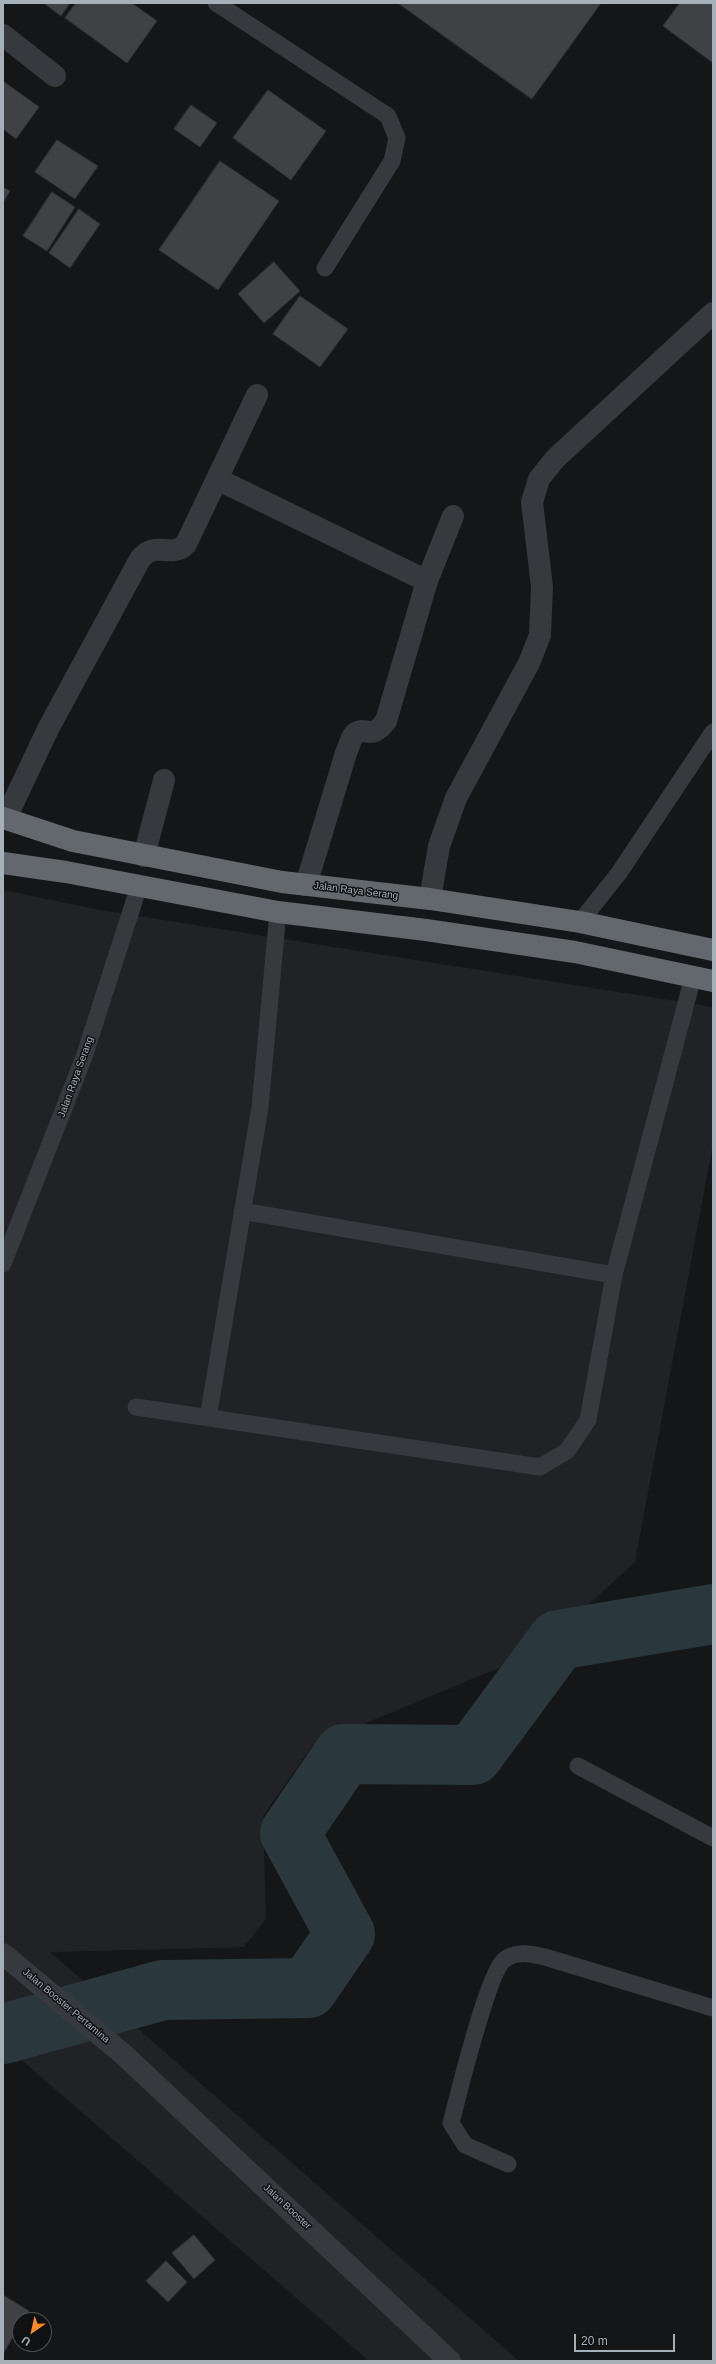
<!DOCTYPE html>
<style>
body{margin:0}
#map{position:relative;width:716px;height:2364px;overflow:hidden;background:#151618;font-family:Helvetica,sans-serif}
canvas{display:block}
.frame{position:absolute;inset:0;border:4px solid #a6b0b9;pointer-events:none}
.north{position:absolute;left:12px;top:2312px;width:40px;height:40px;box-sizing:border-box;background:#101113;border:1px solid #4c5155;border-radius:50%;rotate:214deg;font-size:11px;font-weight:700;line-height:16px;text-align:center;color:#a6b0b9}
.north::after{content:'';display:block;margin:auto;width:14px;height:18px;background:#ff8926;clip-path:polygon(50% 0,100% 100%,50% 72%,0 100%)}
.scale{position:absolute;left:574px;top:2334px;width:101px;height:18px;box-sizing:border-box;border:2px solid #a6b0b9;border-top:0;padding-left:5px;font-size:12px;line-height:14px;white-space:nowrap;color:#a6b0b9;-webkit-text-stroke:3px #101113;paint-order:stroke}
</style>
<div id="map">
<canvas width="716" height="2364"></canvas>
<div class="frame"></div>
<div class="north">U</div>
<div class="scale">20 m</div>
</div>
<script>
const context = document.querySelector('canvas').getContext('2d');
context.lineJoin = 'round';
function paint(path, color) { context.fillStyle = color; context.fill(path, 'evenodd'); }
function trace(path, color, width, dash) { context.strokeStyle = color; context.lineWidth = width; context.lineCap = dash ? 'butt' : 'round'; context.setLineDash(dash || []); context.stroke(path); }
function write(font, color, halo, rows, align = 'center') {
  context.font = font + ' Helvetica,sans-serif'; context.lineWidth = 3; context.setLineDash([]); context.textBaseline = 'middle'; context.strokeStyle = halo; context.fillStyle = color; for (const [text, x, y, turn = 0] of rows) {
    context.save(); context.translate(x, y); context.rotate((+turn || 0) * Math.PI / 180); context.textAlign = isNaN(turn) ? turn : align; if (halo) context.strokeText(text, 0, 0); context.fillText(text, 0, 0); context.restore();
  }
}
const built = new Path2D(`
 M3,890L100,910L713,1007V1144L635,1562L537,1652L313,1745L263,1816L266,1919L244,1947L50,1952L519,2361H369L3,2044Z`);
const river = new Path2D(`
 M3,2034L163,1990L308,1988L345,1934L290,1833L344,1754L473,1755L558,1640L713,1614`);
const building = new Path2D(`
 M44,3H70L61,16Z
 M76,3H132L157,21L127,63L65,18Z
 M398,3H601L532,99Z
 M680,3H713V63L663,26Z
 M3,81L39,107L16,139L3,129Z
 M268,90L326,131L291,180L233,138Z
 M191,105L217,123L200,147L174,129Z
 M57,140L98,166L75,199L35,172Z
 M220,161L279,201L218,290L159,250Z
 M3,187L10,191L3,203Z
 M52,192L75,207L47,251L23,236Z
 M79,209L100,224L70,268L49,253Z
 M274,262L300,291L264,323L238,294Z
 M300,296L348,329L320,367L273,334Z
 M194,2235L215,2260L194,2279L172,2253Z
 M166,2261L187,2282L168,2302L146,2281Z
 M3,2295L29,2311L23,2320H20V2325L3,2354Z`);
const lane = new Path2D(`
 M216,3L388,116L397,138L392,161L325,268
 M580,922L619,873L713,732
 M242,1211L614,1275
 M3,1264L84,1057L139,886
 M136,1407L540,1467L567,1451L588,1420L614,1275L693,977
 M208,1418L260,1107L278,912
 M578,1766L713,1838
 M508,2164L465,2145L451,2123C458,2096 488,1973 504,1960C516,1950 530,1954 545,1957L713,2008`);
const street = new Path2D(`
 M3,35L55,76
 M217,479L427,581
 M6,818L48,729L139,561C154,538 171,560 186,544L257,395
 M144,856L164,780
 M306,885L346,753C349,747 351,736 356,733C366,726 371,741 386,721L427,581L453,516
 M430,899L439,846L456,798L529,663L540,635L542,587L532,502L539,479L555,459L713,313
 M3,1954L123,2054L450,2361`);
const highway = new Path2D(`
 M3,818L73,841L282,882L430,899L580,922L713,950
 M3,863L66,872L278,912L426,930L575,952L713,981`);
const streetNames = [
 ["Jalan Raya Serang",356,891,7],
 ["Jalan Raya Serang",76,1077,-70],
 ["Jalan Booster Pertamina",66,2006,40],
 ["Jalan Booster",287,2207,43]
];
paint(built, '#212225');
trace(river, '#2a383d', 60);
paint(building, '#3f4145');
trace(building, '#2f3034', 1);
trace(lane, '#36393d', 17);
trace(street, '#36393d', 22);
trace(highway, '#62686e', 22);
write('10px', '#a6b0b9', '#101113', streetNames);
</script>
